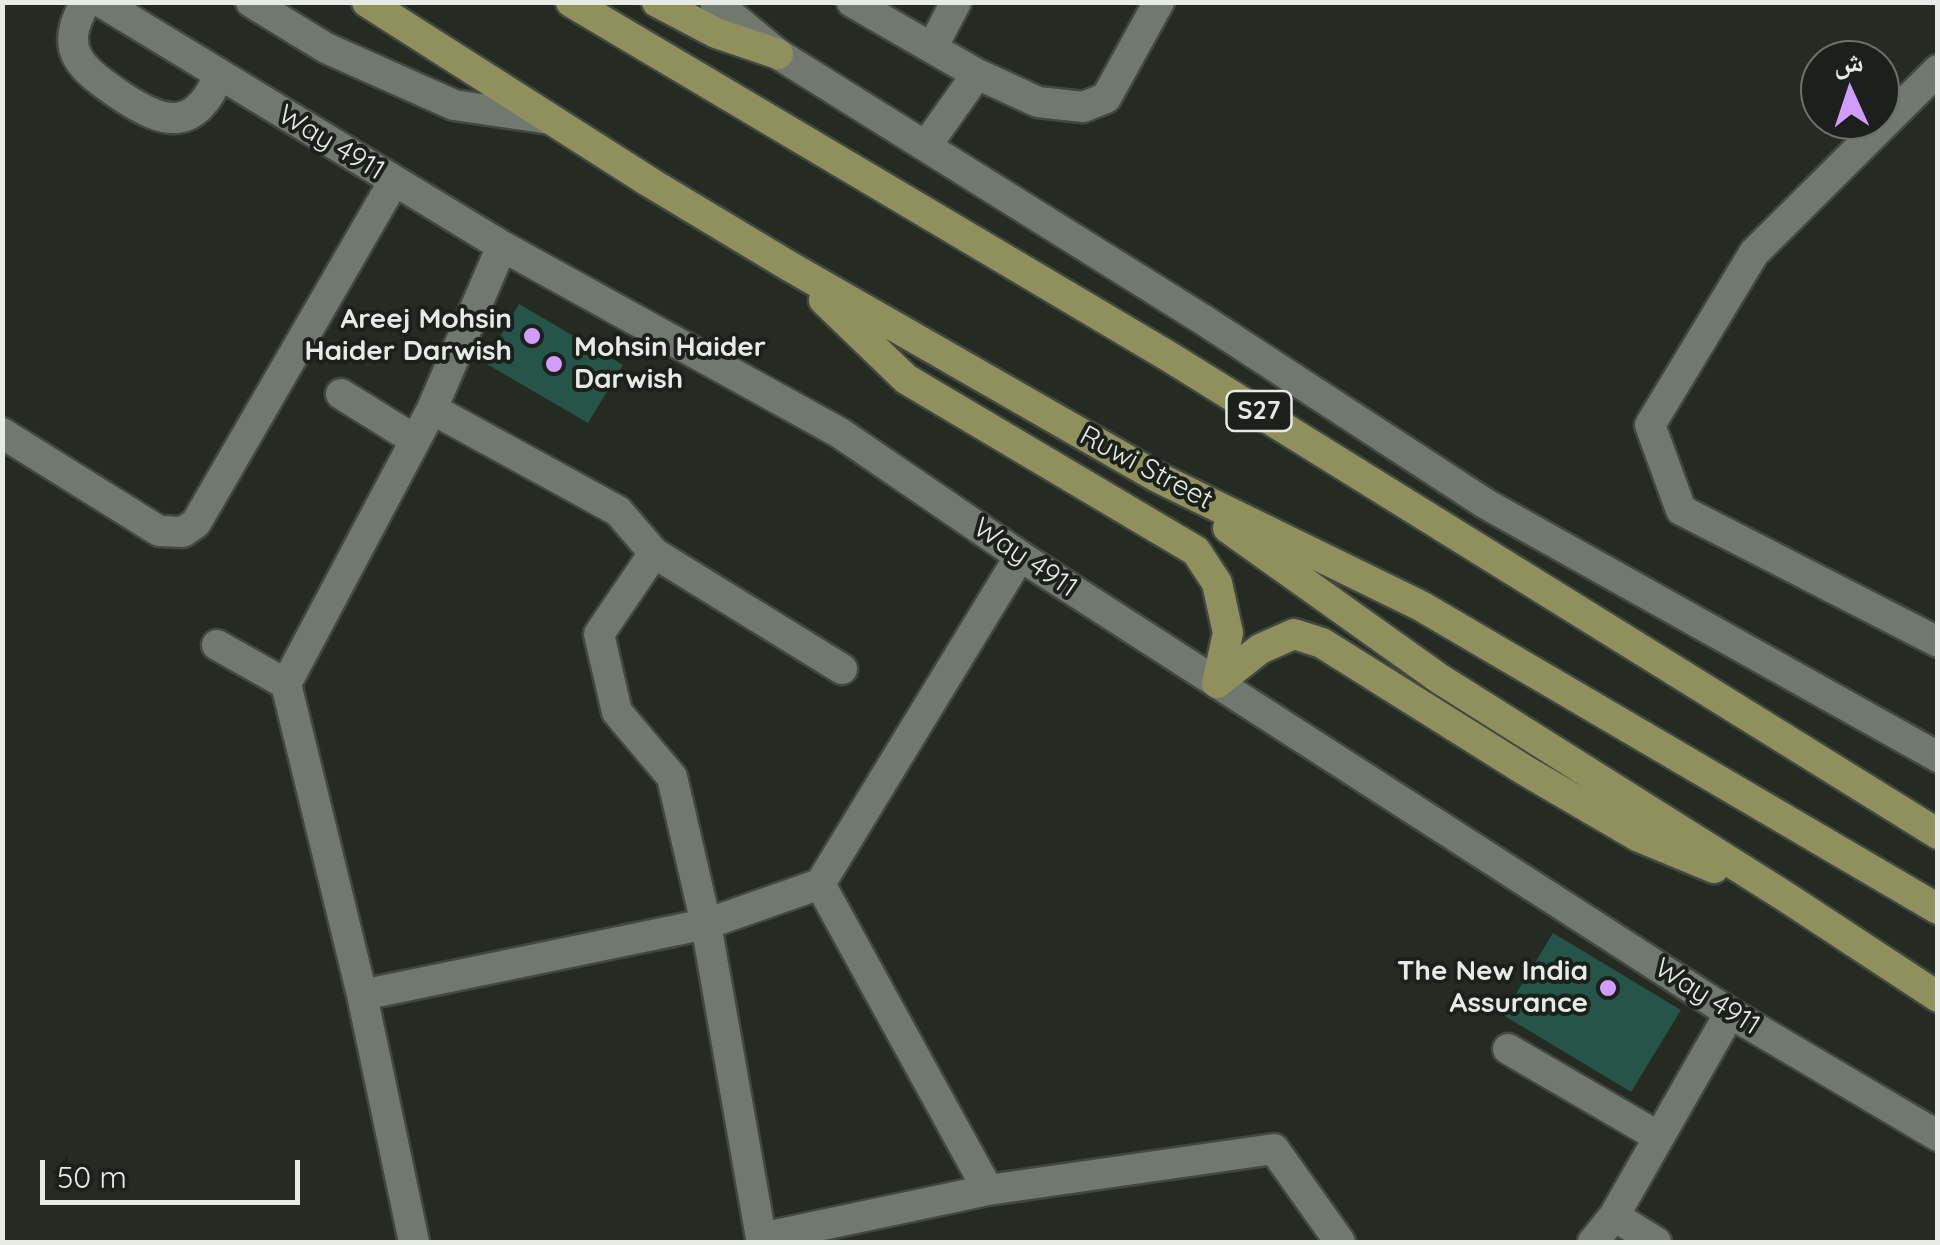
<!DOCTYPE html>
<meta charset="utf-8">
<style>
body{margin:0}
#map{position:relative;width:1940px;height:1245px;overflow:hidden;background:#252b23;font-family:Quicksand,"Noto Naskh Arabic",sans-serif}
canvas{display:block}
.frame{position:absolute;inset:0;border:5px solid #e6ebe5;pointer-events:none}
.north{position:absolute;left:1800px;top:40px;width:100px;height:100px;box-sizing:border-box;background:#1b211a;border:2px solid #6c726b;border-radius:50%;rotate:357deg;font-size:28px;font-weight:700;line-height:40px;text-align:center;color:#e6ebe5}
.north::after{content:'';display:block;margin:auto;width:35px;height:45px;background:#d09dff;clip-path:polygon(50% 0,100% 100%,50% 72%,0 100%)}
.scale{position:absolute;left:40px;top:1160px;width:260px;height:45px;box-sizing:border-box;border:5px solid #e6ebe5;border-top:0;padding-left:12px;font-size:30px;line-height:35px;white-space:nowrap;color:#e6ebe5;-webkit-text-stroke:8px #1b211a;paint-order:stroke}
</style>
<div id="map">
<canvas width="1940" height="1245"></canvas>
<div class="frame"></div>
<div class="north">ش</div>
<div class="scale">50 m</div>
</div>
<script>
const context = document.querySelector('canvas').getContext('2d');
context.lineJoin = 'round';
function paint(path, color) { context.fillStyle = color; context.fill(path, 'evenodd'); }
function trace(path, color, width, dash) { context.strokeStyle = color; context.lineWidth = width; context.lineCap = dash ? 'butt' : 'round'; context.setLineDash(dash || []); context.stroke(path); }
function write(font, color, halo, rows, align = 'center') {
  context.font = font + ' Quicksand,sans-serif'; context.lineWidth = 8; context.setLineDash([]); context.textBaseline = 'middle'; context.strokeStyle = halo; context.fillStyle = color; for (const [text, x, y, turn = 0] of rows) {
    context.save(); context.translate(x, y); context.rotate((+turn || 0) * Math.PI / 180); context.textAlign = isNaN(turn) ? turn : align; if (halo) context.strokeText(text, 0, 0); context.fillText(text, 0, 0); context.restore();
  }
}
const building = new Path2D(`
 M519,304L623,365L588,423L485,363Z
 M1553,933L1681,1010L1631,1092L1503,1015Z`);
const minor = new Path2D(`
 M86,2C56,51 82,69 121,96C166,126 196,131 219,75
 M101,2L502,246L840,433L1020,556L1730,1013L1938,1136
 M251,2L326,48L454,105L550,119
 M715,2L778,54L1202,319L1486,504L1938,757
 M852,2L977,74L1038,102L1083,107L1106,98L1159,2
 M932,48L956,2
 M1938,70L1754,253L1650,425L1681,510L1938,642
 M926,146L977,74
 M341,394L415,440
 M432,409L618,511L654,553L842,669
 M2,433L159,531L183,532L196,523L394,181
 M654,553L599,634L617,712L672,777L706,924L761,1238L765,1242
 M217,645L286,684
 M820,884L988,1190
 M362,995L706,924L820,884L1020,556
 M1508,1049L1659,1137
 M1614,1216L1656,1242
 M761,1238L988,1190L1274,1149L1340,1242
 M414,1242L362,995L286,684L432,409L502,246
 M1593,1242L1614,1216L1730,1013`);
const major = new Path2D(`
 M367,2L651,183L789,266L1157,477L1421,606L1938,909
 M571,2L1168,356L1938,834
 M657,2L716,33L778,54
 M824,300L906,379L1196,551L1217,583L1228,633L1217,683
 M1228,528L1440,679L1786,897L1938,997
 M1217,683L1260,649L1294,634L1322,643L1526,771L1639,837L1714,868`);
const markers = [
 [532,336,10,"#d09dff"],
 [554,364,10,"#d09dff"],
 [1608,988,10,"#d09dff"]
];
const shields = [
 [1259,411,65]
];
const shieldNames = [
 ["S27",1259,411]
];
const streetNames = [
 ["Way 4911",331,143,31],
 ["Ruwi Street",1146,468,28],
 ["Way 4911",1025,558,34],
 ["Way 4911",1707,997,32]
];
const poiNames = [
 ["Areej Mohsin",512,320],
 ["Haider Darwish",512,352],
 ["Mohsin Haider",574,348,"left"],
 ["Darwish",574,380,"left"],
 ["The New India",1588,972],
 ["Assurance",1588,1004]
];
paint(building, '#245548');
trace(minor, '#424841', 35);
trace(major, '#424841', 35);
trace(minor, '#70786f', 30);
trace(major, '#8f905c', 30);
for (const [x, y, r, color] of markers) { const dot = new Path2D(); dot.arc(x, y, r, 0, 2 * Math.PI); context.fillStyle = color; context.fill(dot); trace(dot, '#1b211a', 4); }
for (const [x, y, w] of shields) { const box = new Path2D(); box.roundRect(x - w / 2, y - 20, w, 40, 8); context.fillStyle = '#1b211a'; context.fill(box); trace(box, '#e6ebe5', 2.5); }
write('bold 25px', '#e6ebe5', null, shieldNames);
write('28px', '#e6ebe5', '#1b211a', streetNames);
write('bold 28px', '#e6ebe5', '#1b211a', poiNames, 'right');
</script>
